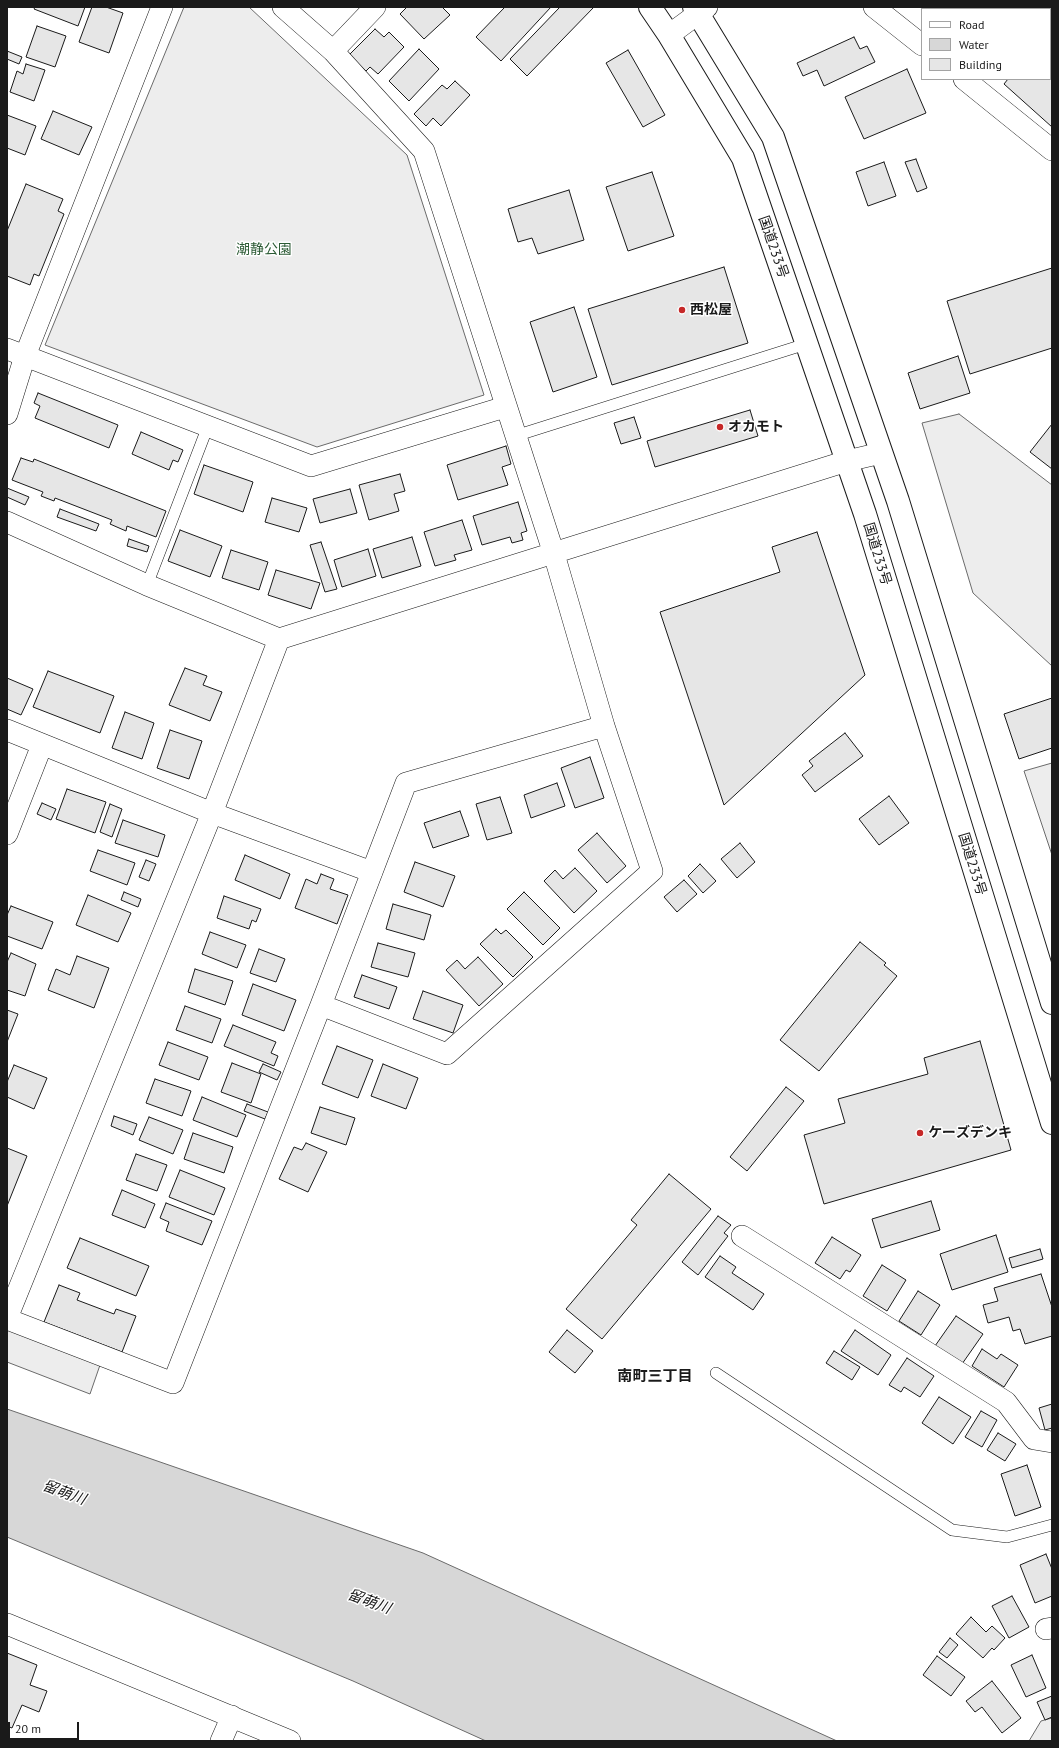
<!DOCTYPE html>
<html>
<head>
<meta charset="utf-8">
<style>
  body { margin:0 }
  #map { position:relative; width:1059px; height:1748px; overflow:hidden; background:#fff; font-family:"PT Sans",sans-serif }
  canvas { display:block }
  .frame { position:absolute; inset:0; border:8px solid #1a1a1a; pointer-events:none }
  .legend { position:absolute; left:921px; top:8px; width:130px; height:72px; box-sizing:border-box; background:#fff; border:1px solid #a3a3a3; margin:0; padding:5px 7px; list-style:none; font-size:12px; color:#1a1a1a }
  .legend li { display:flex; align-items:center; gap:8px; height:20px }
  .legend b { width:20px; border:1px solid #a3a3a3 }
  .scale { position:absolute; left:8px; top:1722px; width:71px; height:18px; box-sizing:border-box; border:2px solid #1a1a1a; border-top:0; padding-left:5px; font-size:12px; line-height:14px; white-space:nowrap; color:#1a1a1a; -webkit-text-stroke:3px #fff; paint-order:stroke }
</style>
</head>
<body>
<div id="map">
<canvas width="1059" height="1748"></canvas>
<div class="frame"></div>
<ul class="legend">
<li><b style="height:5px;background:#fff"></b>Road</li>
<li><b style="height:11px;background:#d7d7d7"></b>Water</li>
<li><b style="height:11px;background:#e6e6e6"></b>Building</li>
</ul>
<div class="scale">20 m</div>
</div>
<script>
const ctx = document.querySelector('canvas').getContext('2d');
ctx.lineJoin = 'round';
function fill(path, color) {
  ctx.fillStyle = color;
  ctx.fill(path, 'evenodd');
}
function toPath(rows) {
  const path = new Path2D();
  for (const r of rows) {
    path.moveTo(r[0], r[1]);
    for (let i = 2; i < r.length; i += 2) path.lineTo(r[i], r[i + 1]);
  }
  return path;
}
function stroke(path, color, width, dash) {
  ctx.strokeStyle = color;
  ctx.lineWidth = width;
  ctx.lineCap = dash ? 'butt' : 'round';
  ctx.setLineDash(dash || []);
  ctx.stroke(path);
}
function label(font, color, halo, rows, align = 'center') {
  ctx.font = font + ' "PT Sans","Noto Sans JP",sans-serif';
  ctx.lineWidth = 3;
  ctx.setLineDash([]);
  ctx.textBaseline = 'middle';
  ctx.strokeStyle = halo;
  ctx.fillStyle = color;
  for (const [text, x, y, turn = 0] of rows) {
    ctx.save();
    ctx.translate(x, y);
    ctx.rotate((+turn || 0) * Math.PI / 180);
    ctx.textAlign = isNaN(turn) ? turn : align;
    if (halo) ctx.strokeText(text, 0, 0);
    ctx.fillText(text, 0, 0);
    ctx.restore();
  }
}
const built = toPath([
  [184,7,249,7,407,155,484,395,317,447,45,345,184,7],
  [959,414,1052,485,1052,666,973,593,922,423,959,414],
  [1052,763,1052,855,1024,771,1052,763],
  [7,1329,100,1365,90,1394,7,1362,7,1329],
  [1052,1718,1052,1741,1029,1741,1041,1721,1052,1718]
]);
const water = toPath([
  [7,1409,423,1553,837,1741,486,1741,353,1681,7,1537,7,1409]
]);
const building = toPath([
  [35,7,85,7,78,26,34,9,35,7],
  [92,7,106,7,123,13,109,53,79,42,92,7],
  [407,7,442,7,450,15,424,39,400,14,407,7],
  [505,7,551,7,501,61,476,37,505,7],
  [560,7,594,7,527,76,510,59,560,7],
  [962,7,995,7,993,9,963,9,962,7],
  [37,26,66,36,55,67,26,57,37,26],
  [375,29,384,37,389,32,404,47,378,74,370,67,366,71,349,55,375,29],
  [854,37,860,49,867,46,875,62,824,86,817,70,803,76,797,63,854,37],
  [1052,45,1052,127,1004,84,1008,79,1050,79,1050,48,1052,45],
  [419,49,439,69,409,101,389,81,419,49],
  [628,50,665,115,643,127,606,63,628,50],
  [7,51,22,57,19,64,7,59,7,51],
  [26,64,45,70,34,101,10,92,17,71,23,74,26,64],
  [907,69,926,113,864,139,845,97,907,69],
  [455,81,470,95,441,126,433,118,426,126,414,114,442,85,447,89,455,81],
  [53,111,92,127,79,155,41,139,53,111],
  [7,115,36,126,25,155,7,148,7,115],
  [916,159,927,188,917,192,905,162,916,159],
  [884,162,896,196,868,206,856,172,884,162],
  [652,172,674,236,628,251,606,187,652,172],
  [26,184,63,199,58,211,64,214,39,276,34,274,30,285,7,276,7,231,26,184],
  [569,190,584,240,538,254,532,238,518,242,508,209,569,190],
  [724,267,748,343,612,385,588,309,724,267],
  [1052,268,1052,348,970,374,947,301,1052,268],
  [574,307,597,377,553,392,530,322,574,307],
  [958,356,970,393,920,409,908,373,958,356],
  [38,393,118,425,109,448,35,418,40,406,34,403,38,393],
  [750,410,758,436,655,467,647,441,750,410],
  [634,417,641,438,621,444,614,423,634,417],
  [1052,424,1052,469,1030,452,1052,424],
  [141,432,183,450,178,462,173,460,169,470,132,454,141,432],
  [506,446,511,464,502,467,508,485,458,500,447,465,506,446],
  [21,458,33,462,34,459,166,511,156,537,127,526,126,531,110,524,112,520,55,498,54,501,41,496,43,492,12,480,21,458],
  [204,465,253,482,243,512,194,494,204,465],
  [400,474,405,491,394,494,399,511,369,520,359,485,400,474],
  [7,488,29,497,25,505,7,497,7,488],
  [350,489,357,513,320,523,313,499,350,489],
  [272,498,307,508,299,532,265,522,272,498],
  [518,502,527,531,521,533,523,540,512,543,510,537,482,545,473,516,518,502],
  [60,509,99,524,96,531,57,517,60,509],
  [462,520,472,550,454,555,456,560,435,566,424,532,462,520],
  [180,530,222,546,210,577,168,561,180,530],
  [817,532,865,675,724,805,660,612,780,572,772,547,817,532],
  [412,537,421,566,382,578,373,549,412,537],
  [129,539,149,546,147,552,127,546,129,539],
  [321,542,337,589,325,592,310,545,321,542],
  [368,549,376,576,342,587,334,560,368,549],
  [231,550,268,562,259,590,222,578,231,550],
  [276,570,320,583,311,609,268,595,276,570],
  [185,668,207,676,203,685,222,692,210,721,169,705,185,668],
  [48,671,114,696,100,733,33,707,48,671],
  [7,678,33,689,21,715,7,709,7,678],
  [1052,698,1052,748,1019,759,1004,714,1052,698],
  [125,712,154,723,142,759,112,748,125,712],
  [170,730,202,741,189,779,157,768,170,730],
  [845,733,863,756,815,792,802,775,813,766,809,761,845,733],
  [590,757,604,798,575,808,561,768,590,757],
  [557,783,565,806,531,818,524,795,557,783],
  [67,789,106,802,95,833,56,819,67,789],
  [889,796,909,823,879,845,859,819,889,796],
  [500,797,512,833,487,840,476,804,500,797],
  [42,803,56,809,51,820,37,814,42,803],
  [110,804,122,809,112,837,100,832,110,804],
  [460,811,469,836,433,848,424,823,460,811],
  [123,820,165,835,158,857,115,843,123,820],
  [597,833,626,866,607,883,578,850,597,833],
  [740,843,755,862,737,878,721,859,740,843],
  [98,850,135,863,127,885,90,871,98,850],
  [245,855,290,874,280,899,235,880,245,855],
  [146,860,156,864,149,881,139,877,146,860],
  [415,862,455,876,443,907,404,892,415,862],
  [700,864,716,881,703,893,688,876,700,864],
  [575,868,597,891,574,913,544,881,555,870,563,879,575,868],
  [321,874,334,879,330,889,348,895,337,924,295,908,306,879,317,884,321,874],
  [684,880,697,894,677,912,664,897,684,880],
  [124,892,141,899,138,907,121,900,124,892],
  [524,892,560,928,543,945,507,909,524,892],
  [88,895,131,913,118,942,76,925,88,895],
  [224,896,261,909,256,922,252,920,249,929,217,918,224,896],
  [393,904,431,915,424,940,386,929,393,904],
  [11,906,53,922,42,949,7,936,7,915,11,906],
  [496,929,501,934,506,930,533,957,513,977,480,944,496,929],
  [210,932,246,945,237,968,202,954,210,932],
  [860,942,886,963,884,965,897,976,819,1071,780,1040,860,942],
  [378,943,415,953,408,977,371,967,378,943],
  [259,949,285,959,276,982,250,973,259,949],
  [11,953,36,964,25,996,7,990,7,962,11,953],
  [77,956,109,968,94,1008,48,990,56,969,70,975,77,956],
  [478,957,503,984,479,1006,446,970,457,960,465,969,478,957],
  [195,969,233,981,225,1005,188,992,195,969],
  [362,975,397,987,389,1009,354,997,362,975],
  [253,984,296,1000,284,1031,242,1015,253,984],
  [423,991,463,1005,453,1033,413,1019,423,991],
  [185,1006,221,1019,212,1043,176,1030,185,1006],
  [7,1010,18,1014,7,1042,7,1010],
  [233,1025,276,1042,271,1053,278,1056,274,1066,224,1046,233,1025],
  [980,1041,1011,1150,824,1204,804,1135,845,1123,838,1099,928,1074,924,1058,980,1041],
  [168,1042,208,1057,199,1080,159,1065,168,1042],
  [337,1046,373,1060,358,1098,322,1084,337,1046],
  [232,1063,261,1074,251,1103,221,1092,232,1063],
  [263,1064,281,1072,277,1080,259,1072,263,1064],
  [383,1064,418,1078,406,1109,371,1096,383,1064],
  [14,1065,47,1078,34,1109,7,1097,7,1082,14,1065],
  [155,1079,191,1091,182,1116,146,1103,155,1079],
  [786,1087,804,1101,747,1171,730,1157,786,1087],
  [202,1097,246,1115,237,1137,193,1120,202,1097],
  [247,1104,268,1112,265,1119,244,1111,247,1104],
  [320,1107,355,1118,346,1145,311,1133,320,1107],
  [114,1116,137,1124,133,1135,111,1126,114,1116],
  [149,1117,183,1130,173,1154,139,1140,149,1117],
  [193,1133,233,1147,224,1173,184,1159,193,1133],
  [306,1143,327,1152,308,1192,279,1179,294,1147,302,1150,306,1143],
  [7,1148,27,1156,7,1206,7,1148],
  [136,1154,167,1165,157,1191,126,1180,136,1154],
  [180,1170,225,1188,214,1215,169,1197,180,1170],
  [669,1174,711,1209,602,1339,566,1309,637,1225,631,1220,669,1174],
  [122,1190,155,1204,145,1228,112,1215,122,1190],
  [931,1201,940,1230,881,1248,872,1219,931,1201],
  [166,1203,212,1221,202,1245,166,1231,169,1222,160,1218,166,1203],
  [718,1216,731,1225,724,1233,728,1236,698,1275,682,1262,718,1216],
  [996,1235,1008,1272,952,1290,940,1254,996,1235],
  [832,1237,861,1255,850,1272,846,1270,840,1279,815,1263,832,1237],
  [80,1238,149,1266,136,1296,67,1268,80,1238],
  [1040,1249,1043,1259,1012,1268,1009,1258,1040,1249],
  [720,1256,736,1267,732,1273,764,1294,753,1310,705,1277,720,1256],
  [882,1265,906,1280,887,1311,863,1296,882,1265],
  [1041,1274,1052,1307,1052,1336,1025,1344,1020,1329,1013,1331,1009,1317,988,1323,983,1305,998,1301,994,1288,1041,1274],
  [59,1285,80,1293,77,1300,114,1314,116,1309,136,1316,122,1352,44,1322,59,1285],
  [918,1291,940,1305,921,1335,899,1321,918,1291],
  [956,1316,983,1334,962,1364,935,1346,956,1316],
  [567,1330,593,1351,575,1373,549,1352,567,1330],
  [855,1330,891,1355,878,1375,841,1351,855,1330],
  [982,1349,997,1359,1001,1354,1018,1365,1004,1387,972,1366,982,1349],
  [834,1351,860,1367,852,1380,826,1363,834,1351],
  [907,1358,934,1376,920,1397,904,1387,901,1392,889,1385,907,1358],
  [939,1397,971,1417,953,1444,922,1423,939,1397],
  [1052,1404,1052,1428,1045,1430,1039,1408,1052,1404],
  [981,1411,997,1420,982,1447,965,1437,981,1411],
  [998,1433,1016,1444,1005,1461,987,1450,998,1433],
  [1027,1465,1041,1507,1015,1516,1001,1474,1027,1465],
  [1046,1554,1052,1569,1052,1596,1035,1603,1020,1565,1046,1554],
  [1012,1596,1029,1627,1009,1638,992,1606,1012,1596],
  [971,1617,986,1632,992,1626,1005,1638,994,1650,992,1648,983,1658,956,1634,971,1617],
  [950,1638,958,1645,947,1658,939,1652,950,1638],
  [7,1653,37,1665,30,1685,47,1691,39,1712,22,1705,12,1728,7,1726,7,1653],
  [1032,1655,1046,1688,1026,1697,1011,1665,1032,1655],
  [937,1656,965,1677,951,1696,923,1675,937,1656],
  [992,1681,1021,1718,1002,1733,982,1707,975,1712,966,1701,992,1681],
  [1052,1696,1052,1717,1045,1720,1037,1702,1052,1696]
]);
const service = toPath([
  [515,436,806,344],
  [147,585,208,426],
  [716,1373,952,1530,1007,1537,1052,1525]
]);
const minor = toPath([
  [283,7,333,51,424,151,554,554,604,726,652,871,447,1054,321,1005],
  [874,7,922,45],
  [669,35,707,7],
  [333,51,375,7],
  [964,79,1052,150],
  [7,349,311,466,505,407],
  [7,414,25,356,162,7],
  [7,522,147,585,279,639,847,461,881,453],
  [7,730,212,813,372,872],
  [7,834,42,745],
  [742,1236,1006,1402,1034,1439,1052,1442],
  [7,1318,212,813,279,639],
  [7,1319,173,1383,321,1005,406,783,604,726],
  [7,1624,290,1741],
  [1046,1629,1052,1628],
  [221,1741,232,1716]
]);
const trunk = toPath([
  [650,7,669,35,743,158,865,514,1052,1123],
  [694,7,773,137,898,501,1052,1003]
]);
const markers = [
  [682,310,4,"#c62828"],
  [720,427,4,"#c62828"],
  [920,1133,4,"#c62828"]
];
const streetNames = [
  ["国道233号",773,247,71],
  ["国道233号",877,554,73],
  ["国道233号",972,864,73]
];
const parkNames = [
  ["潮静公園",264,250]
];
const poiNames = [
  ["西松屋",690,310],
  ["オカモト",728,427],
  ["ケーズデンキ",928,1133]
];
const neighbourhoodNames = [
  ["南町三丁目",655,1377]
];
const waterNames = [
  ["留萌川",64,1493,20],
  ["留萌川",369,1602,20]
];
fill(built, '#ededed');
stroke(built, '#6a6a6a', 1);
fill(water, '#d7d7d7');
stroke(water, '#6a6a6a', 1);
fill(building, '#e6e6e6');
stroke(building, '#1a1a1a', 1);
stroke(service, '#1a1a1a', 12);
stroke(minor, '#1a1a1a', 22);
stroke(trunk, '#1a1a1a', 24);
stroke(service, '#fff', 11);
stroke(minor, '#fff', 21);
stroke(trunk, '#fff', 22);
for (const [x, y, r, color] of markers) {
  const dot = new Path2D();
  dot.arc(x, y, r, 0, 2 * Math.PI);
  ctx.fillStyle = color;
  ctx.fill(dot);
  stroke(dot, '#fff', 1.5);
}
label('14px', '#1a1a1a', '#fff', streetNames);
label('14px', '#2b5a34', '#fff', parkNames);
label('bold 14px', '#1a1a1a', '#fff', poiNames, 'left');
label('bold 15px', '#1a1a1a', '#fff', neighbourhoodNames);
label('italic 15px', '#1a1a1a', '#fff', waterNames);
</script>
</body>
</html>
